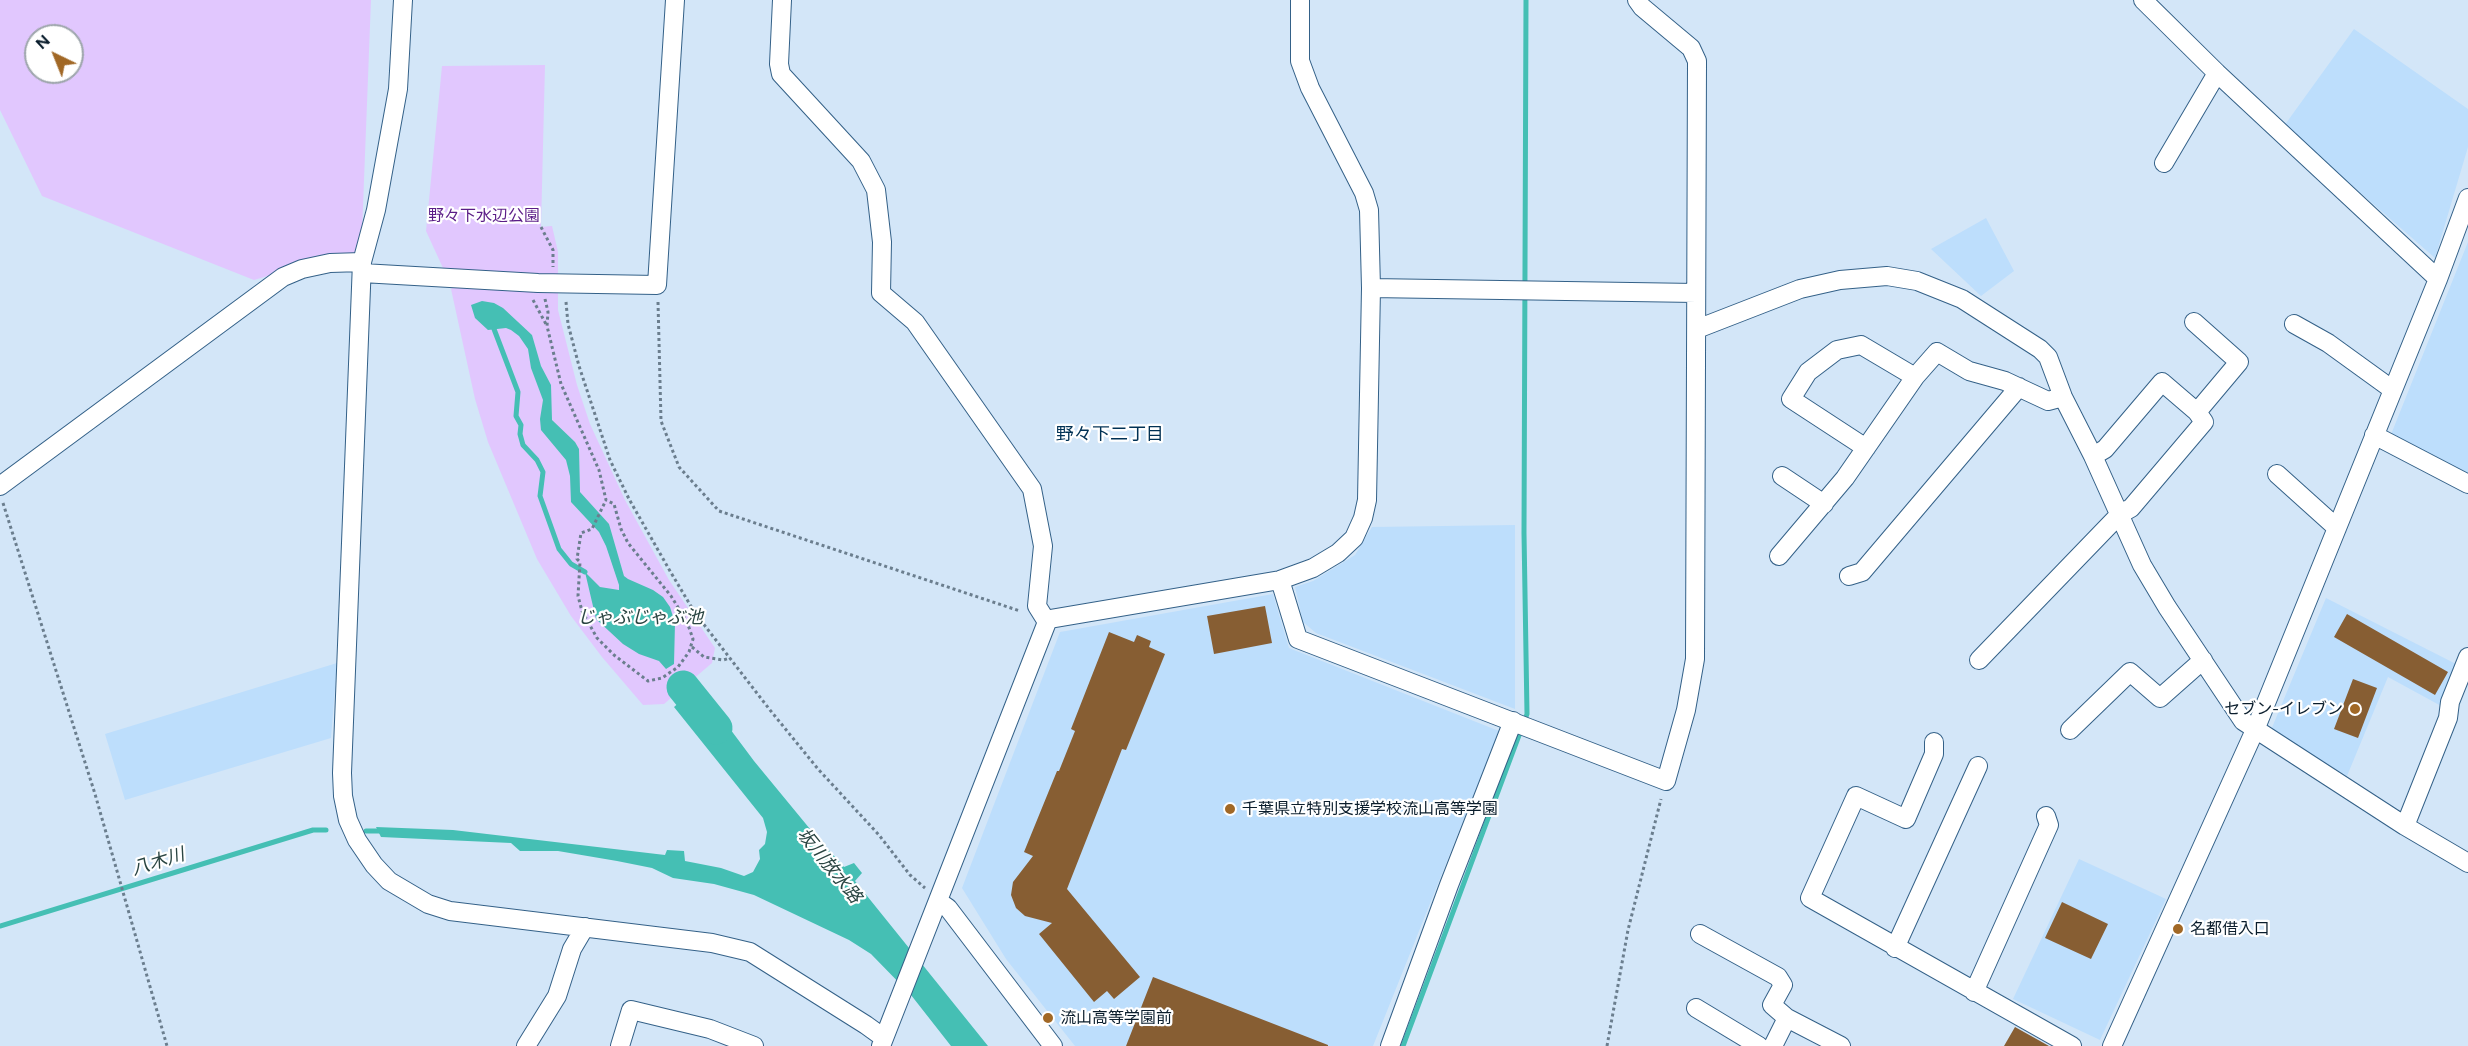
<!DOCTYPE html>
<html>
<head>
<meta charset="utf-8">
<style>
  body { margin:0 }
  #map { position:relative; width:2468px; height:1046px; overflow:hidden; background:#d3e6f8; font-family:Figtree,sans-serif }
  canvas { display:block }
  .north { position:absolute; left:24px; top:24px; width:60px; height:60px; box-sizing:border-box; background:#fff; border:2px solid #9da5ab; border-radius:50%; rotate:317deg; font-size:16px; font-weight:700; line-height:24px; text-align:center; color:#0a1d2c }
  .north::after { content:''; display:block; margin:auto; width:21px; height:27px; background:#a16826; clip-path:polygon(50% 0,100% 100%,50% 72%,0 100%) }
</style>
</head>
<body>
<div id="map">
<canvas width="2468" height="1046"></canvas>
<div class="north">N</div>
</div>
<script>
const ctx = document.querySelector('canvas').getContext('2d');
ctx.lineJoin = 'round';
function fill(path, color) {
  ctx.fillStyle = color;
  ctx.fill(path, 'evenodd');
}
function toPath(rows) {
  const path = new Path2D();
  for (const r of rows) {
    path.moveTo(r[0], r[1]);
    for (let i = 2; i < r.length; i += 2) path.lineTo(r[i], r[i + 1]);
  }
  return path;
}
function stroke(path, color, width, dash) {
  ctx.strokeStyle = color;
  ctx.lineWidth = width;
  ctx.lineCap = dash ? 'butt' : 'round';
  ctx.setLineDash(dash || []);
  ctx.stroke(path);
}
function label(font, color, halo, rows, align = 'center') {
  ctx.font = font + ' Figtree,"Noto Sans JP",sans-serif';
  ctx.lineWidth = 4.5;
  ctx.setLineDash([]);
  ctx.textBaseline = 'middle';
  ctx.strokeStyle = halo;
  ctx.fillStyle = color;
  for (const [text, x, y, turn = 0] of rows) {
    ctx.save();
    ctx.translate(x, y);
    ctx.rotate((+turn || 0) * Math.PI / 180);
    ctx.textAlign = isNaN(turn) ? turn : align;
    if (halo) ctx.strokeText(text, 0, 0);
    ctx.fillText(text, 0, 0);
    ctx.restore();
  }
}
const built = toPath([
  [2354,29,2468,109,2468,147,2435,258,2284,126],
  [1986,218,2014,271,1981,296,1931,249],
  [2468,242,2468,478,2390,437],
  [1515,525,1515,709,1316,633,1303,622,1295,587,1313,581,1355,555,1372,527],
  [1273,594,1289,648,1499,731,1373,1046,1075,1046,1006,959,962,888,1060,632],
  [2326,598,2460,666,2443,707,2388,677,2347,776,2271,730],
  [337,663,331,738,125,800,105,734],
  [2079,859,2166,899,2100,1040,2013,999]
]);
const green = toPath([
  [0,0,371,0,361,258,321,260,254,280,42,196,0,110],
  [36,36,72,36,72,72,36,72],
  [545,65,541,227,552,226,558,252,558,310,577,385,590,424,625,500,669,580,715,648,712,663,664,704,643,705,602,657,571,616,537,559,488,442,475,399,451,289,455,285,443,268,426,231,442,66]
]);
const water = toPath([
  [482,301,494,303,503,308,532,335,541,366,551,385,552,420,575,442,579,449,580,492,609,524,624,576,628,579,653,590,663,597,670,607,675,623,674,664,666,669,659,661,639,654,623,644,596,619,585,572,600,587,619,590,619,585,606,546,599,532,571,502,570,476,566,460,541,430,540,419,543,400,531,368,528,349,519,336,511,330,506,328,488,330,475,318,471,305],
  [698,686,754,761,810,829,844,867,854,863,862,873,855,881,988,1046,951,1046,911,995,871,954,849,940,754,895,714,884,673,878,652,868,617,861,558,851,520,851,511,843,381,837,376,827,453,830,665,855,667,850,684,851,685,861,721,868,744,876,753,872,760,859,759,850,765,844,767,832,763,818,674,707]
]);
const stream = toPath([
  [494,329,518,392,516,416,521,425,520,434,523,445,537,460,543,472,540,496,559,549,571,564,585,572],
  [366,831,386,831],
  [0,926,313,830,326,830],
  [1403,1046,1527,714,1524,533,1526,0]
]);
const river = toPath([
  [683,687,716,728]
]);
const building = toPath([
  [1265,606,1272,643,1214,654,1207,616],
  [2347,614,2448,672,2435,695,2334,637],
  [1109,632,1134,642,1137,635,1151,641,1149,647,1165,654,1126,750,1122,749,1067,889,1140,977,1114,999,1107,991,1094,1002,1039,934,1052,923,1025,916,1016,908,1011,895,1013,882,1033,856,1024,852,1057,771,1059,771,1075,731,1071,729],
  [2353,679,2377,688,2358,738,2334,729],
  [2062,902,2108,924,2091,959,2045,938],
  [1153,977,1328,1045,1328,1046,1126,1046],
  [2015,1027,2049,1046,2004,1046]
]);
const path = toPath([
  [541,227,553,250,553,267],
  [545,299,548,312,547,326,561,384,599,470,606,500,614,504,621,529,628,543,671,596,687,622,693,639,689,652,678,667,662,678,648,681,614,655,597,638,582,611,578,596,580,562,577,559,581,533,592,529,606,500],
  [533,300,547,326],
  [566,302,568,324,579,366,610,460,629,499,670,571,695,613,770,710,818,769,879,835,910,875,925,888],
  [658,302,661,421,679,467,719,511,1020,611],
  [3,503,95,794,167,1046],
  [692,647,704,657,723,660,730,658],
  [1607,1046,1628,930,1661,799]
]);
const minor = toPath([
  [403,0,398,89,376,210,362,262,342,773,343,796,348,820,357,840,374,865,389,881,428,904,450,911,712,943,750,952,866,1025,884,1038],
  [782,0,779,64,781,74,861,161,876,190,882,242,881,293,915,322,1032,489,1043,546,1037,606,1047,622],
  [2143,0,2217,73,2438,279],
  [2164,163,2217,73],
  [362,273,538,283,657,285,675,0],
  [1371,288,1696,293],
  [2194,322,2239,362,2197,412],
  [2294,324,2328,343,2393,390],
  [1697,329,1800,289,1840,280,1887,276,1917,281,1962,299,2040,349,2048,357,2063,397,2093,456,2142,565,2167,607,2243,721,2405,826,2468,863],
  [2374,435,2468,484],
  [1866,448,1791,399,1808,372,1837,350,1861,345,1915,377],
  [2277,474,2337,528],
  [1782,476,1824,504],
  [0,486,283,277,302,269,330,263,362,262],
  [1779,556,1845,478,1915,377,1937,352,1969,371,2005,381,2048,401,2063,397],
  [1849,576,1862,572,2019,387],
  [1280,580,1298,639,1666,781,1686,710,1695,659,1697,61,1691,48,1642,7,1637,0],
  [1979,660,2120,514,2131,508,2204,422,2197,412,2162,382,2105,449,2093,456],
  [2070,730,2130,672,2160,698,2203,660],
  [1934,742,1934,754,1906,819,1856,796,1810,898,2072,1046],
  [2405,826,2448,718,2450,702,2468,657],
  [938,901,948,908,1053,1046],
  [1700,934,1778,977,1783,985,1772,1005,1787,1018,1841,1046],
  [1895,948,1978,766],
  [1974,992,2049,825,2046,816],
  [1696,1008,1759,1046],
  [526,1046,557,996,572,949,585,927],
  [620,1046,631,1010,710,1029,754,1046],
  [881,1046,1047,622,1050,619,1280,580,1313,568,1338,553,1354,538,1363,518,1367,500,1371,288,1369,210,1364,193,1310,88,1300,61,1300,0],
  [1390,1046,1449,885,1513,721],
  [1773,1046,1787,1018],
  [2112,1046,2255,730,2438,279,2468,198]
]);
const markers = [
  [2355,709,6,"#a16826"],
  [1230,809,6,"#a16826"],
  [2178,929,6,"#a16826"],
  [1048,1018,6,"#a16826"]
];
const parkNames = [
  ["野々下水辺公園",484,216]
];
const poiNames = [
  ["セブン-イレブン",2343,709,"right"],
  ["千葉県立特別支援学校流山高等学園",1242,809],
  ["名都借入口",2190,929],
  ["流山高等学園前",1060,1018]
];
const neighbourhoodNames = [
  ["野々下二丁目",1110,435]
];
const waterNames = [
  ["じゃぶじゃぶ池",640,618],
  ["八木川",158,862,-17],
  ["坂川放水路",829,866,51]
];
fill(built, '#bddefc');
fill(green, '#e1c7fe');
fill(water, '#45bfb4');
stroke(stream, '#45bfb4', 5);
stroke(river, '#45bfb4', 33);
fill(building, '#875e33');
stroke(minor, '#346188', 20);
stroke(path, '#6b7e8e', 3, [3, 3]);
stroke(minor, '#fff', 18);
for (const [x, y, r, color] of markers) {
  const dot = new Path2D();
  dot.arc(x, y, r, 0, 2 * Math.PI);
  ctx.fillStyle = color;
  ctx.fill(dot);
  stroke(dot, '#fff', 2);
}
label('16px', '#5b1d87', '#fff', parkNames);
label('16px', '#0a1d2c', '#fff', poiNames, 'left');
label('18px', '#003154', '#fff', neighbourhoodNames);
label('italic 18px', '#2a4542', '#fff', waterNames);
</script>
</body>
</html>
